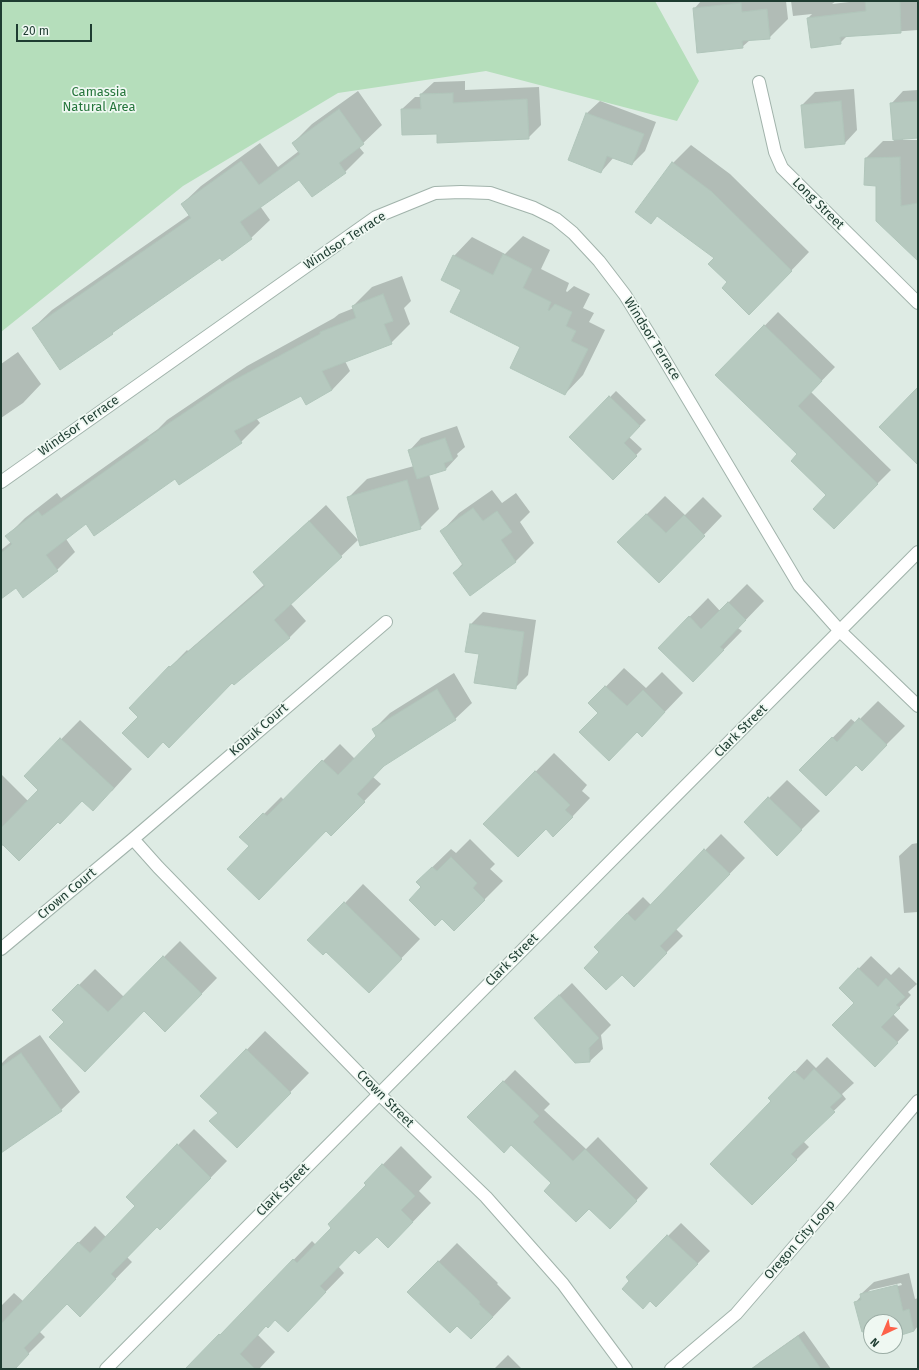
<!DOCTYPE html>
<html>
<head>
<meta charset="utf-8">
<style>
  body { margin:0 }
  #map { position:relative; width:919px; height:1370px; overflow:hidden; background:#deebe4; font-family:"Fira Sans",sans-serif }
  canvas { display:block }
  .frame { position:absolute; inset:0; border:2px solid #1e3c31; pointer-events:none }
  .north { position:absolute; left:863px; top:1314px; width:40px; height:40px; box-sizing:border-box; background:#eff8f2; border:1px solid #9bada5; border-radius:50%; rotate:224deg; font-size:11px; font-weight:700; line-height:16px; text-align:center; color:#1e3c31 }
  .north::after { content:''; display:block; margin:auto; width:14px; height:18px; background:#fd624a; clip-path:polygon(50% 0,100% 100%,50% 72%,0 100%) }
  .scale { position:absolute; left:16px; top:24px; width:76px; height:18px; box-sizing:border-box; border:2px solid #1e3c31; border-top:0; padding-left:5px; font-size:12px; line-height:14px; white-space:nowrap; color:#1e3c31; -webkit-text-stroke:3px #eff8f2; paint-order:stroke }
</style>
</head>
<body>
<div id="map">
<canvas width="919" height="1370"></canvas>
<div class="frame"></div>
<div class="north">N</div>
<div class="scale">20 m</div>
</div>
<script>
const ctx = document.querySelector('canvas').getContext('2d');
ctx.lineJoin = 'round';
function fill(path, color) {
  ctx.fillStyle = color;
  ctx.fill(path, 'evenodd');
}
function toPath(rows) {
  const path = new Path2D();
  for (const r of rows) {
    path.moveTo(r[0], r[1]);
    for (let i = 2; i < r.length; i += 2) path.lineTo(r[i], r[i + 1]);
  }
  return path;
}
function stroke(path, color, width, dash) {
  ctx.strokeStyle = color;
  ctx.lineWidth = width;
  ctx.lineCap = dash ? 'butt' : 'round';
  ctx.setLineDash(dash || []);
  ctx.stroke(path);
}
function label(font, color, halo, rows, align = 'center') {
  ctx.font = font + ' "Fira Sans",sans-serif';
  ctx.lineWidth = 3.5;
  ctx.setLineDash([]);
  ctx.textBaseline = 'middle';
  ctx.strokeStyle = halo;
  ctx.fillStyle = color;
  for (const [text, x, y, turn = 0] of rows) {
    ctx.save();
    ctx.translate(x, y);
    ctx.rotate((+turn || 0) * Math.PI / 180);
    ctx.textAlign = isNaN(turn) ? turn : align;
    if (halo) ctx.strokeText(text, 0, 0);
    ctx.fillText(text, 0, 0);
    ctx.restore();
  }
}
const green = toPath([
  [1,1,655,1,699,81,677,121,486,71,338,93,183,186,1,332]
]);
const shadow = toPath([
  [701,1,786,1,788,19,769,38,750,40,742,47,694,9],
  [791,1,836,1,832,4,858,1,918,1,918,30,848,35,840,43,808,18,812,14,793,16],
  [465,81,465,90,539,87,541,125,528,138,402,109,415,97,421,97,421,94,434,82],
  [854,89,857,130,845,143,802,105,815,92],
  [918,90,918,137,903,138,903,140,917,140,918,260,877,185,866,158,883,141,894,141,891,104,903,91],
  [358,91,382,125,359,147,364,153,345,172,299,178,260,206,270,220,251,238,220,257,120,326,112,333,33,328,52,310,189,215,182,204,201,186,260,143,278,167,299,151,293,143,312,124],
  [600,101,656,122,645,151,632,164,614,157,601,172,569,160,587,113],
  [691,145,730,174,809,252,767,296,728,282,715,258,658,215,651,223,673,163],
  [523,236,550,250,541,269,569,283,566,291,567,292,574,286,590,294,583,308,594,313,589,322,605,330,583,375,565,394,521,346,462,290,454,256,472,237,505,254],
  [402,276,411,301,404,308,410,324,391,343,345,361,350,371,332,390,306,403,301,394,256,418,260,423,241,442,176,478,86,523,66,539,75,552,57,570,16,586,1,598,1,550,11,542,7,536,25,518,57,493,61,498,158,429,167,420,247,366,334,318,339,314,354,308,353,306,372,287],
  [778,312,835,367,811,392,891,470,834,527,828,495,798,454,717,375],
  [18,352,41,384,23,403,1,418,1,364],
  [616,391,646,420,629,437,642,449,613,479,571,437],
  [457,426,465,447,457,454,458,456,446,469,429,474,439,509,420,528,348,498,367,479,414,466,409,451,421,438],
  [492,490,502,503,516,493,530,512,520,522,534,543,516,561,470,595,454,573,463,563,441,532,459,513],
  [665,496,685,515,703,497,722,516,677,563,619,542],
  [326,505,358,540,291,604,306,621,289,638,232,682,140,717,130,708,187,650,188,651,265,584,254,572],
  [747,584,764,601,738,628,742,631,693,681,659,648,708,598,720,611],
  [483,612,536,620,528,675,515,688,480,653,471,624],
  [624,668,646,688,662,672,683,693,660,717,637,731,600,713,590,703],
  [454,673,472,703,455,719,385,764,373,777,381,784,331,835,326,830,250,846,241,837,281,797,284,800,340,744,355,759,377,736,373,730,390,713],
  [878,701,905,726,862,769,856,763,801,770,851,719,856,723],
  [80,720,132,769,112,791,83,800,58,821,4,844,1,847,1,774,28,801,40,790,25,776],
  [554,753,587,785,582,791,590,798,572,817,546,828,484,824],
  [787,780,820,811,777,854,745,822],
  [721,834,745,858,676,929,683,936,650,969,601,952,627,913,643,897,651,905],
  [470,839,495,864,490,869,503,881,454,930,423,887,417,882,451,849,456,853],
  [918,843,918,912,904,913,899,856,912,844],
  [363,884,420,939,387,973,345,903],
  [180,941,217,978,181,1015,145,1010,65,1022,54,1010,95,969,124,997],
  [871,956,891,975,899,967,917,984,908,992,911,995,893,1014,909,1030,887,1053,856,1003,840,988],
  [572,983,611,1025,601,1035,603,1049,590,1061,576,1062,535,1018],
  [265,1031,309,1073,255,1128,219,1113,202,1096],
  [40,1035,80,1092,61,1110,1,1149,1,1064,8,1057],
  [827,1057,854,1083,842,1094,846,1099,803,1141,809,1147,752,1204,773,1101,770,1098,807,1059,816,1068],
  [515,1070,550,1104,544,1110,586,1149,598,1137,648,1188,622,1216,589,1208,553,1183,511,1143,469,1117],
  [194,1129,227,1161,177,1212,158,1226,127,1257,132,1262,80,1315,67,1303,39,1331,45,1337,13,1369,1,1369,1,1306,14,1293,24,1302,44,1280,43,1279,95,1226,106,1237,137,1206,178,1145],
  [401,1146,432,1177,419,1191,431,1203,407,1228,377,1235,355,1249,338,1266,344,1273,306,1312,276,1319,267,1325,258,1335,275,1352,259,1369,187,1369,312,1241,316,1245,333,1227,368,1185,365,1183],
  [681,1223,710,1251,656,1306,627,1277],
  [457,1243,498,1283,497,1284,511,1298,490,1320,457,1325,409,1292],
  [909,1273,915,1299,918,1298,918,1326,914,1331,895,1336,895,1322,871,1322,871,1334,855,1303,861,1296,861,1294,874,1282],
  [901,1283,902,1285,867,1293,870,1290],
  [804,1331,831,1369,755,1369,754,1368,760,1362],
  [508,1355,522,1369,494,1369]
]);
const building = toPath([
  [865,1,900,1,901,33,840,37,841,44,811,48,807,18,866,11,865,1],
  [741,3,742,12,767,9,770,39,742,41,743,48,697,53,693,8,741,3],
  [453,93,453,103,527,99,529,139,437,143,437,134,402,135,401,109,421,109,420,94,453,93],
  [841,101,845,144,805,148,801,105,841,101],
  [918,101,918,138,893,140,890,103,918,101],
  [339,109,364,144,339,163,346,173,312,197,299,180,240,222,252,239,222,261,220,258,112,333,113,334,60,370,32,328,191,218,181,204,241,161,259,185,300,154,292,143,339,109],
  [586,113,644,134,632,165,607,156,601,173,568,160,586,113],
  [900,157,901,206,918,203,918,261,876,221,876,186,864,185,865,158,900,157],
  [672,162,712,192,792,271,749,315,722,288,727,282,708,264,714,258,657,216,651,224,635,212,672,162],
  [503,254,532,269,523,288,551,302,548,310,549,311,555,304,572,312,566,326,576,331,571,341,588,349,565,395,510,368,520,347,450,312,461,290,441,280,453,255,493,275,503,254],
  [383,294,393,321,384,324,392,344,322,371,332,390,306,405,301,396,234,431,242,443,179,485,175,479,94,536,86,524,46,555,58,571,23,598,16,588,1,599,1,553,12,544,5,536,38,511,42,516,149,440,147,438,227,384,320,334,320,332,356,318,352,306,383,294],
  [764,325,822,381,798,406,878,484,834,529,813,509,826,495,791,461,797,454,715,375,764,325],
  [918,387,918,465,879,427,918,387],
  [609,396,640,426,624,443,637,456,613,480,569,437,609,396],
  [445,438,453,460,444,463,446,470,417,479,408,450,445,438],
  [407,480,421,529,360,546,347,497,407,480],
  [473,508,483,521,497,511,512,532,501,540,516,562,470,596,453,573,463,565,440,531,473,508],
  [646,514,666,533,684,515,705,536,659,583,617,542,646,514],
  [309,521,342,557,274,620,290,638,234,685,232,683,169,748,163,742,148,758,122,733,138,717,129,708,169,666,170,667,265,586,253,572,309,521],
  [728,602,746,620,720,647,724,650,693,682,658,648,689,616,701,629,728,602],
  [470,624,524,632,516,689,474,683,479,654,465,652,470,624],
  [605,686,627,706,643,690,665,712,642,737,637,732,609,761,579,732,598,713,588,703,605,686],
  [437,689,456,720,384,766,357,794,365,802,331,836,326,831,259,900,227,869,249,846,239,837,263,813,267,816,322,760,338,775,376,736,372,729,437,689],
  [859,718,887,745,862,771,856,765,826,796,799,770,832,737,837,742,859,718],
  [60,738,114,788,93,811,82,801,60,824,58,822,19,861,1,843,1,828,38,790,24,776,60,738],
  [535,771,570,805,565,810,573,817,553,837,546,829,518,857,483,824,535,771],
  [768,797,802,830,777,856,744,822,768,797],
  [704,849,730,874,660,946,667,953,634,987,622,975,606,990,584,968,599,952,594,947,627,913,635,921,704,849],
  [451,857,477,883,473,888,485,900,454,931,442,919,435,926,409,900,421,887,416,882,432,867,437,871,451,857],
  [344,902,402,959,369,993,326,952,323,955,307,940,344,902],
  [163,956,202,994,165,1032,144,1011,85,1072,49,1037,64,1022,52,1010,78,984,108,1012,163,956],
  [858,968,878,987,886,978,905,997,896,1005,900,1008,881,1027,898,1043,875,1067,832,1025,854,1003,839,988,858,968],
  [559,995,599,1038,589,1048,590,1062,575,1063,534,1018,559,995],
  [246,1049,291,1093,237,1148,209,1121,218,1113,200,1096,246,1049],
  [21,1053,62,1111,1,1153,1,1067,21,1053],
  [814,1069,842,1096,830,1107,835,1112,791,1154,797,1160,752,1205,710,1164,771,1101,768,1098,794,1071,804,1080,814,1069],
  [503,1081,539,1116,533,1122,573,1161,585,1149,637,1201,610,1229,589,1209,576,1222,544,1191,551,1183,511,1145,504,1153,467,1117,503,1081],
  [177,1144,211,1178,160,1230,157,1227,111,1274,116,1279,80,1317,67,1304,24,1348,29,1354,15,1369,1,1369,1,1324,78,1242,90,1253,135,1206,126,1197,177,1144],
  [382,1164,415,1196,401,1210,413,1222,388,1248,377,1237,359,1254,355,1250,320,1286,326,1292,288,1332,275,1320,268,1328,266,1326,240,1354,255,1369,185,1369,219,1334,220,1335,293,1259,297,1263,331,1228,328,1224,366,1185,364,1183,382,1164],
  [667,1235,698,1264,656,1307,650,1301,643,1309,622,1289,629,1281,626,1277,667,1235],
  [438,1261,480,1302,479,1304,493,1317,471,1339,457,1326,450,1333,407,1292,438,1261],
  [897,1285,903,1311,909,1309,914,1331,895,1337,895,1322,871,1322,871,1338,869,1330,862,1332,854,1302,861,1300,860,1294,897,1285],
  [798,1336,821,1369,751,1369,798,1336]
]);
const minor = toPath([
  [759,82,775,152,782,168,918,303],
  [1,482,376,217,435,193,461,192,490,193,534,208,556,219,573,233,599,261,625,295,654,342,799,585,840,631,918,706],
  [133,839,158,867,379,1094,486,1197,563,1284,626,1369],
  [1,949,133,839,386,622],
  [671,1369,736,1314,843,1190,918,1101]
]);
const tertiary = toPath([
  [106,1369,918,552]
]);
const parkNames = [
  ["Camassia",99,92],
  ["Natural Area",99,107]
];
const streetNames = [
  ["Long Street",818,204,45],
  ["Windsor Terrace",345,241,-33],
  ["Windsor Terrace",652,339,58],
  ["Windsor Terrace",79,426,-35],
  ["Kobuk Court",259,730,-41],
  ["Clark Street",741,731,-45],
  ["Crown Court",67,894,-40],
  ["Clark Street",512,960,-45],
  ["Crown Street",385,1099,45],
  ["Clark Street",283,1190,-45],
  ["Oregon City Loop",800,1240,-49]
];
fill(green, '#b5debb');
fill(shadow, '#0003');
fill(building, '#b6c9bf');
stroke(building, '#b0c5ba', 1);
stroke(minor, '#a1b3ab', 14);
stroke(tertiary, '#a1b3ab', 14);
stroke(minor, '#fff', 12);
stroke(tertiary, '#fff', 12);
label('13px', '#26763c', '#eff8f2', parkNames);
label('13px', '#1e3c31', '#eff8f2', streetNames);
</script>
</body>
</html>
